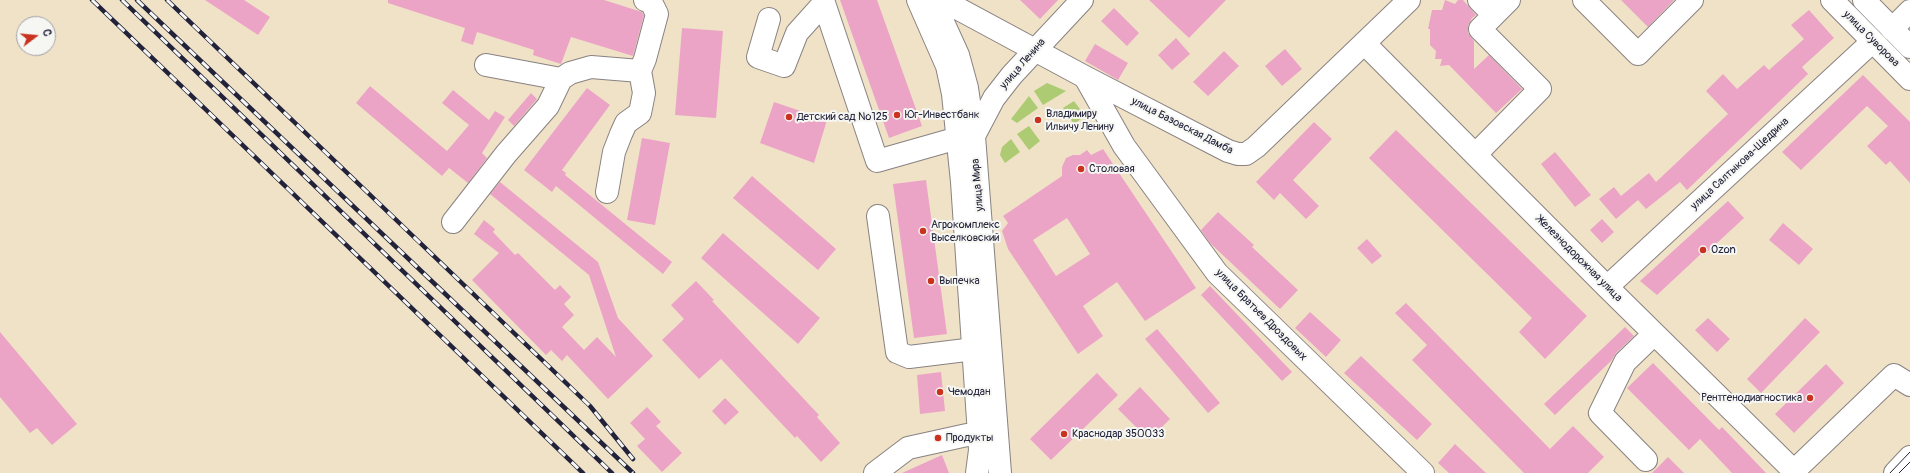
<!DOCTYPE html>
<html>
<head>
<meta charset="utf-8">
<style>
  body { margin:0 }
  #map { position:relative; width:1910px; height:473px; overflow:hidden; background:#f0e2c7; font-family:Pangolin,sans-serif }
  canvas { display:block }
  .north { position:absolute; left:16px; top:16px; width:40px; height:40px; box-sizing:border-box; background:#f6f6f2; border:1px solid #a1a1a9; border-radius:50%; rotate:74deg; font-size:11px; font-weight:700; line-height:16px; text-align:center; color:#22223b }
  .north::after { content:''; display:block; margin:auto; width:14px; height:18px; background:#c8321e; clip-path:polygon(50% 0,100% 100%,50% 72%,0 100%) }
</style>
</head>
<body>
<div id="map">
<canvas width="1910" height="473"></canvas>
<div class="north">С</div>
</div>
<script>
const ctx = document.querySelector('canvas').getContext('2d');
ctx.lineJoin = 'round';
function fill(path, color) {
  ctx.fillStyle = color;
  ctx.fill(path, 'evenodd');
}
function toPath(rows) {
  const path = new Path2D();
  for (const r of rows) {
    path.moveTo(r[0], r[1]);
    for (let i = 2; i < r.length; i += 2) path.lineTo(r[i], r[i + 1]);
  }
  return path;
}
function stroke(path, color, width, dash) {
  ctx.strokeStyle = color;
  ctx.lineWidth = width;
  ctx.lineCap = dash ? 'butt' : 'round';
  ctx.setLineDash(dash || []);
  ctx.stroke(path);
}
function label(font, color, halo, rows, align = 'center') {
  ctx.font = font + ' Pangolin,sans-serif';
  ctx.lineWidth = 4;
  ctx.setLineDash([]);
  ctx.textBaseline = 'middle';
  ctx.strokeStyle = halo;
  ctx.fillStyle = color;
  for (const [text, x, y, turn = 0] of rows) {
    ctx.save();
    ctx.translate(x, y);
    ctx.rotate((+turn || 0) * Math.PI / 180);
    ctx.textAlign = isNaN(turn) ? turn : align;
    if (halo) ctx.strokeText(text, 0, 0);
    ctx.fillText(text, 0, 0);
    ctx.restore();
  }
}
const green = toPath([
  [1047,83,1066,91,1043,105,1034,91],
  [1029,96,1038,108,1017,123,1011,119],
  [1074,101,1085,116,1074,124,1063,108],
  [1029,126,1040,141,1029,150,1017,134],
  [1011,139,1020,152,1005,163,1000,155,1002,147]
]);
const building = toPath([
  [205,0,244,0,270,17,258,35],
  [388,0,604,0,642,12,644,15,633,56,571,37,561,64,533,55,534,50,477,32,473,45,461,41,465,28,388,3],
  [840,0,877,0,922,126,889,138],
  [1020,0,1058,0,1040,19],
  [1149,0,1226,0,1189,38],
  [1445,0,1455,4,1458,0,1463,0,1476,15,1472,18,1468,26,1468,33,1474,41,1474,69,1489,55,1522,89,1496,113,1449,65,1440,66,1442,59,1435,59,1436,51,1430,45,1430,29,1428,29,1432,10,1442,10],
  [1621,0,1674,0,1648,27],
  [1114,8,1139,33,1127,46,1101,21],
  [1809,10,1834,38,1802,67,1808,74,1687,190,1680,182,1646,209,1638,200,1616,219,1599,199,1614,187,1621,196,1649,173,1656,182,1728,114,1706,91,1723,74,1737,89,1764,65,1769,70,1804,39,1791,25],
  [682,28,723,31,716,118,675,115],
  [1176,38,1190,54,1172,70,1158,55],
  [1095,44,1128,63,1118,80,1085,61],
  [1285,49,1302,69,1282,86,1265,66],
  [1224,51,1239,66,1208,96,1193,82],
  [1863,75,1910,122,1910,183,1890,161,1886,165,1867,146,1888,126,1867,106,1801,170,1782,152],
  [370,86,447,151,469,125,442,103,453,90,489,120,495,111,505,117,482,153,487,158,468,183,449,168,442,176,356,103],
  [587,88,610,105,562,170,566,173,565,175,672,262,663,274,556,186,552,192,524,170],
  [531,93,537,99,514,126,508,120],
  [774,102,827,120,814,163,760,143],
  [1314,122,1332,139,1293,180,1319,206,1306,219,1280,193,1274,200,1256,182],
  [1396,130,1587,316,1545,359,1519,332,1532,318,1369,158],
  [642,138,670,143,655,225,627,220],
  [1103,149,1196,288,1145,321,1117,282,1083,306,1103,336,1078,354,1008,249,1002,231,1008,223,1003,216,1062,176,1062,167,1066,158,1073,155,1080,155,1087,150,1091,155],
  [1067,218,1090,254,1056,276,1033,240],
  [1555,152,1591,195,1575,207,1541,164],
  [752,176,836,249,818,270,733,198],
  [926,180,947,334,914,338,893,184],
  [500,182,598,262,618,318,653,356,608,399,567,355,562,361,551,350,546,355,472,280,499,253,474,234,484,220,495,229,493,232,515,255,518,253,555,290,560,285,571,297,564,304,574,315,562,327,584,350,597,337,616,357,589,275,490,194],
  [1728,201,1744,218,1704,255,1702,253,1657,295,1640,281],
  [1218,212,1254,245,1252,247,1298,290,1280,309,1210,243,1201,230],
  [1602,219,1614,232,1602,243,1590,230],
  [1783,223,1813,249,1799,265,1769,240],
  [723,233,820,318,798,344,701,258],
  [1367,239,1382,256,1372,264,1357,248],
  [696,281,714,300,712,301,819,415,817,417,840,443,821,462,797,436,795,438,721,359,699,379,662,340,684,319,671,305],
  [1210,286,1292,372,1282,381,1201,295],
  [1406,303,1550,449,1573,426,1604,457,1588,473,1524,473,1412,360,1427,345,1395,313],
  [1310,312,1341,340,1326,357,1295,328],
  [1708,318,1730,339,1717,352,1695,330],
  [1805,318,1820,332,1761,393,1747,379],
  [1625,327,1634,336,1616,353,1611,361,1555,415,1544,404],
  [1157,329,1220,403,1208,413,1145,339],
  [0,332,77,424,52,445,37,428,30,433,0,397],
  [1361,356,1432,424,1417,440,1344,373],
  [1653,363,1719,430,1722,427,1766,473,1732,473,1700,439,1689,450,1627,388],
  [1826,364,1844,383,1794,433,1775,414],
  [941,372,945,411,920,414,917,375],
  [1097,373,1118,395,1051,460,1030,439],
  [1140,387,1170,419,1149,440,1118,409],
  [725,398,739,412,725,425,712,411],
  [647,407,661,422,656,426,682,453,662,472,637,446,645,439,630,423],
  [1455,444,1486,473,1449,473,1438,463],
  [942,455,949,473,902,473],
  [1668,457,1684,473,1652,473]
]);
const minor = toPath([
  [933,0,958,55,967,88,974,136],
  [942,0,1085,77,1228,151,1238,154,1246,154,1256,147,1409,0],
  [1584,0,1638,54,1692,0],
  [1494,15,1509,0],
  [769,19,758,57,784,66,797,33,824,3,877,161,958,138],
  [1892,29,1910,11],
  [1364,43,1607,287,1796,473],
  [486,65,561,79],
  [1085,77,1124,146,1217,273,1423,473],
  [1476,154,1540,89,1480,29,1494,15,1479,0],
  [607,192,614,152,621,134,626,123,640,113,644,93,640,71],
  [878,216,897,352,909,357,974,349],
  [453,222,506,154,548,106,561,79,570,73,591,67,640,71,645,59,657,14,651,2,645,0],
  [1607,287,1872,42],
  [1646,460,1600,413,1625,362,1654,334],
  [1794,471,1894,375,1910,385],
  [875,473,908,448,967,435,979,435],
  [1895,473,1910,457]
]);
const major = toPath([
  [918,0,947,66,953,94,962,182,979,435,980,450,977,473],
  [1832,0,1910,79],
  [1864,0,1910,47],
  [1000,473,974,136,994,98,1012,75,1082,0]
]);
const tram = toPath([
  [1890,473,1910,452],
  [1899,473,1910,462]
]);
const rail = toPath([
  [92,0,583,473],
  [122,0,612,473],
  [137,0,633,473],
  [167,0,590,406,633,459]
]);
const markers = [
  [897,115,4,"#c8321e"],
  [789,117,4,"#c8321e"],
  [1038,120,4,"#c8321e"],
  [1081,169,4,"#c8321e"],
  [923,231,4,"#c8321e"],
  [1703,250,4,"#c8321e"],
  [931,281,4,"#c8321e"],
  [940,392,4,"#c8321e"],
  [1810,398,4,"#c8321e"],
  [1064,434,4,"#c8321e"],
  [938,438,4,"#c8321e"]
];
const streetNames = [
  ["улица Суворова",1871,39,45],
  ["улица Ленина",1023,64,-49],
  ["улица Базовская Дамба",1182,126,27],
  ["улица Салтыкова-Щедрина",1740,164,-43],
  ["улица Мира",978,185,-95],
  ["Железнодорожная улица",1579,259,45],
  ["улица Братьев Дроздовых",1261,315,45]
];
const poiNames = [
  ["Владимиру",1046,114],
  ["Ильичу Ленину",1046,127],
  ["Юг-Инвестбанк",905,115],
  ["Детский сад №125",797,117],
  ["Столовая",1089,169],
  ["Агрокомплекс",931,225],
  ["Выселковский",931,238],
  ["Ozon",1711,250],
  ["Выпечка",939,281],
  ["Чемодан",948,392],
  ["Рентгенодиагностика",1802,398,"right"],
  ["Краснодар 350033",1072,434],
  ["Продукты",946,438]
];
fill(green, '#adcb72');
fill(building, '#eca4c6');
stroke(minor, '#898281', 24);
stroke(major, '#898281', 24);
stroke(minor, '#fff', 22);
stroke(major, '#fff', 22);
stroke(tram, '#22223b', 1);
stroke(rail, '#22223b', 4.5);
stroke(rail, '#f6f6f2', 3, [9]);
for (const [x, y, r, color] of markers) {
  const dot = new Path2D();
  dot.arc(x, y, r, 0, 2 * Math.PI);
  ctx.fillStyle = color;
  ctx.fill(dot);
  stroke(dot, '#f6f6f2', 1.5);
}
label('11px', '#22223b', '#f6f6f2', streetNames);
label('11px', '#22223b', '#f6f6f2', poiNames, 'left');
</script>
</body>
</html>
